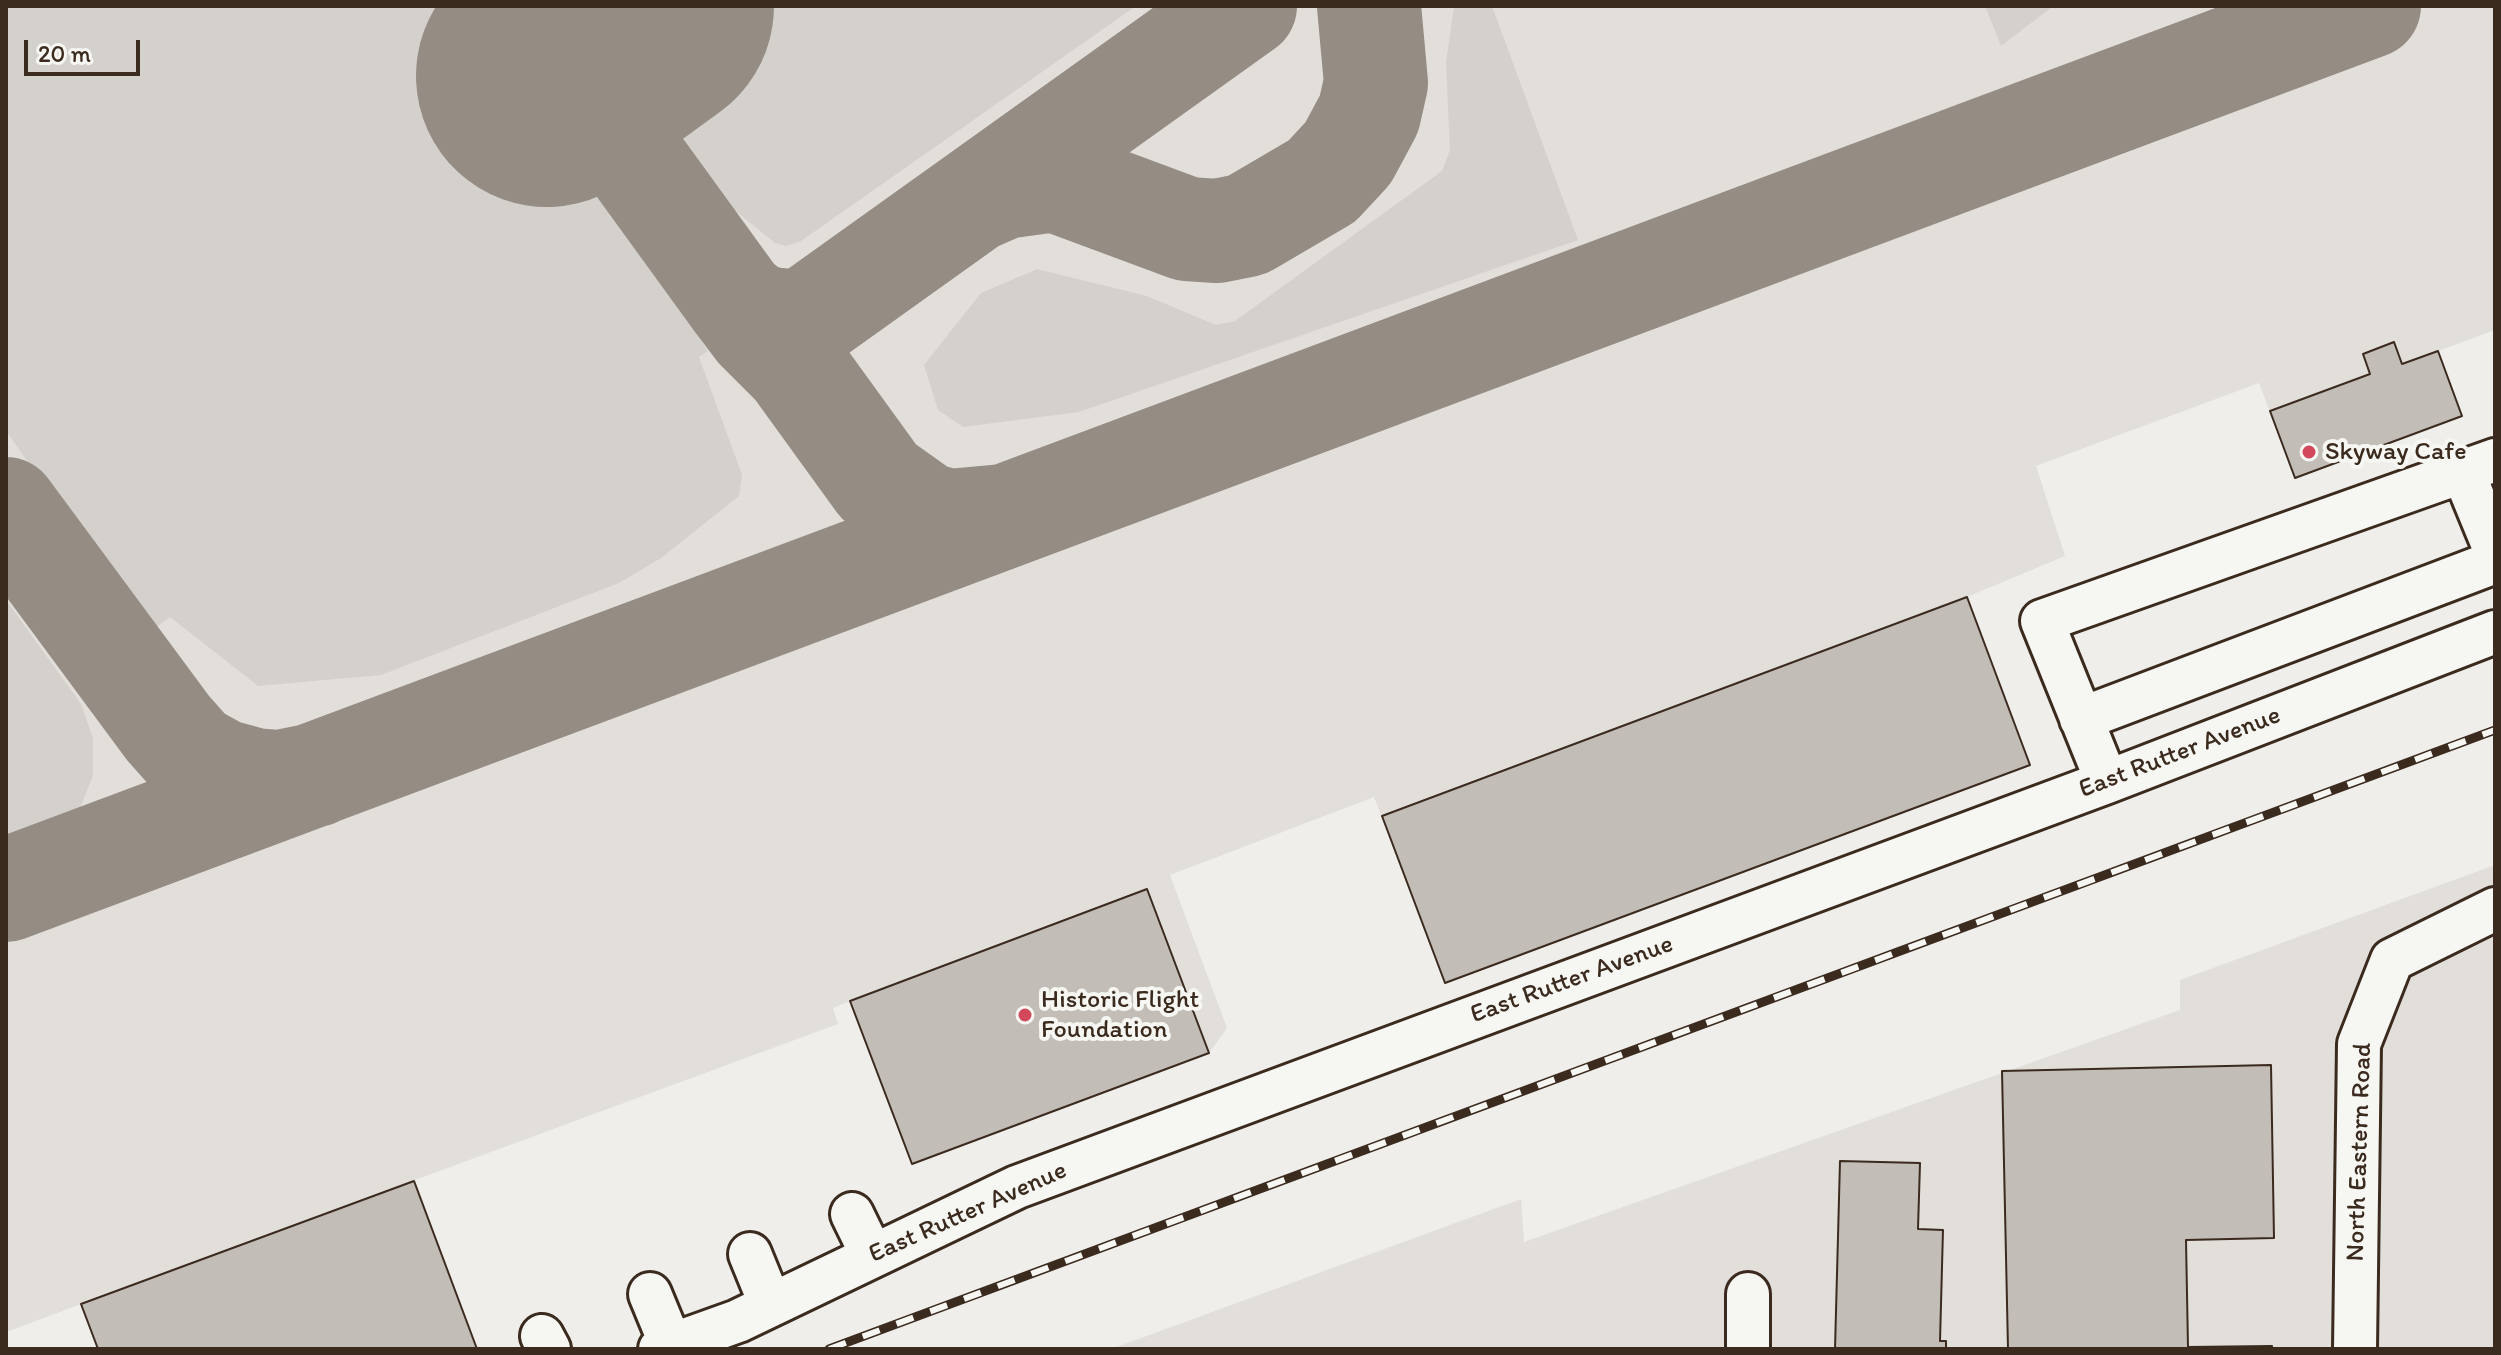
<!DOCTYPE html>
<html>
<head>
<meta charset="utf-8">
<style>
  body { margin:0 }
  #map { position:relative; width:2501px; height:1355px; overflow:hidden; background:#efeeea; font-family:Itim,sans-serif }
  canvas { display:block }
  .frame { position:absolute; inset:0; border:8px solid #3b2a1e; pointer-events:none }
  .scale { position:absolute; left:24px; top:40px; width:116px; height:36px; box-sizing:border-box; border:4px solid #3b2a1e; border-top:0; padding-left:10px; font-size:24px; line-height:28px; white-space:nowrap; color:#3b2a1e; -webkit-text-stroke:6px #f6f6f2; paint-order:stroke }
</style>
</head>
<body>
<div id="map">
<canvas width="2501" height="1355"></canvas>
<div class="frame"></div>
<div class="scale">20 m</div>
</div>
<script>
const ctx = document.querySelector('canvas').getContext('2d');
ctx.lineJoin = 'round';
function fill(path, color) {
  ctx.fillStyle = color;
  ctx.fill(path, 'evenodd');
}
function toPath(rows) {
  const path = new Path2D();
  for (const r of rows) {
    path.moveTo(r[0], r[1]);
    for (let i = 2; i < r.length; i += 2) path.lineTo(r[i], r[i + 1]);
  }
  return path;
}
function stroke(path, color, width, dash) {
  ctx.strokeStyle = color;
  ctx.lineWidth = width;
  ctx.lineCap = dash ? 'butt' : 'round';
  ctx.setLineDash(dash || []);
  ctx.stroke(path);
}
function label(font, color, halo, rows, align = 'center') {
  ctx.font = font + ' Itim,sans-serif';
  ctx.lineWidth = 8;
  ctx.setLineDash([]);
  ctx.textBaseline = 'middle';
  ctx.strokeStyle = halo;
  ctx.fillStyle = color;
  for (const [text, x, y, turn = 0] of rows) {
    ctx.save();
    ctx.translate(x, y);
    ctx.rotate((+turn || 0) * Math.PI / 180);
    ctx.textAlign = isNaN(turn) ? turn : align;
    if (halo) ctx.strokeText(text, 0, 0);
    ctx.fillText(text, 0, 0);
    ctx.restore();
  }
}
const built = toPath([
  [6,6,2495,6,2495,330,2438,351,2462,416,2295,478,2259,383,2036,466,2065,556,1967,597,2030,765,1445,983,1374,797,1170,875,1227,1028,1209,1053,912,1164,850,1001,833,1008,838,1024,415,1180,477,1349,98,1349,81,1304,6,1332],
  [2495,865,2495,1349,1111,1349,1521,1199,1524,1242,2180,1010,2180,980]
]);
const green = toPath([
  [6,6,526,6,421,82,498,188,566,139,708,351,699,357,742,475,739,496,661,558,619,583,381,675,258,686,170,617,149,633,6,431],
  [752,6,1136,6,801,241,786,246,775,243,726,203,706,181,688,149,661,71],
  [1454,6,1492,6,1578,240,1079,412,963,427,938,410,924,365,981,293,1037,269,1147,296,1216,325,1235,321,1442,171,1450,150,1446,63],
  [1985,6,2052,6,2052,7,2001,46],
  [6,600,81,704,93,738,93,776,76,817,37,847,6,857]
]);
const taxiway = toPath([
  [586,47,585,72,601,114,736,300,758,329,795,366,879,482,924,514,949,521,1004,516],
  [979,198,1004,187,1055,180,1187,229,1217,231,1247,225,1322,181,1348,153,1369,114,1376,83,1369,6],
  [736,300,753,314,770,319,790,321,810,317,1245,6],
  [6,509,168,728,192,755,221,771,254,780,280,782,315,775],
  [6,890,2369,6]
]);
const runway = toPath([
  [547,76,643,6]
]);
const building = toPath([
  [2394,342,2402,364,2438,351,2462,416,2295,478,2270,411,2370,374,2363,354,2394,342],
  [1967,597,2030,765,1445,983,1382,816,1967,597],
  [1147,889,1209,1053,912,1164,850,1001,1147,889],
  [2271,1065,2274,1238,2186,1240,2188,1347,2272,1346,2272,1349,2008,1349,2002,1071,2271,1065],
  [1840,1161,1920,1163,1918,1229,1943,1230,1940,1341,1946,1341,1946,1349,1835,1349,1840,1161],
  [414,1181,477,1349,98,1349,81,1304,414,1181]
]);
const minor = toPath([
  [2463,472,2495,550],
  [2081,719,2495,562],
  [2107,782,2042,621,2495,460],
  [852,1214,872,1255],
  [750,1254,770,1303],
  [650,1294,671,1345],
  [1748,1294,1748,1349],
  [542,1336,549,1349],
  [660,1349,738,1321,1017,1187,2107,782,2495,632],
  [2355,1349,2359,1044,2392,960,2495,909]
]);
const rail = toPath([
  [829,1349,2495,730]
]);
const markers = [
  [2309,452,8,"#d1495b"],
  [1025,1015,8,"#d1495b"]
];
const poiNames = [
  ["Skyway Cafe",2325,452],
  ["Historic Flight",1041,1000],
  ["Foundation",1041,1030]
];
const streetNames = [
  ["East Rutter Avenue",2180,753,-21],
  ["East Rutter Avenue",1572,980,-20],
  ["North Eastern Road",2360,1152,-88],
  ["East Rutter Avenue",968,1213,-24]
];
fill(built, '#e2dfdb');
fill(green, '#d4d1cc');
stroke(taxiway, '#958c84', 104);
stroke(runway, '#958c84', 262);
fill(building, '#c2bdb7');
stroke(building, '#3b2a1e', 2);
stroke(minor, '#3b2a1e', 48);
stroke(minor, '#f6f6f2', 42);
stroke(rail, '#3b2a1e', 9);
stroke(rail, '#f6f6f2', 6, [18]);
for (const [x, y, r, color] of markers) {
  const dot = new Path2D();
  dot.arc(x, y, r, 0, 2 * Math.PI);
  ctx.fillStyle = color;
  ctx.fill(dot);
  stroke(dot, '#f6f6f2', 3);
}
label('26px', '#3b2a1e', '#f6f6f2', poiNames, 'left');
label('26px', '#3b2a1e', '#f6f6f2', streetNames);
</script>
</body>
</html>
